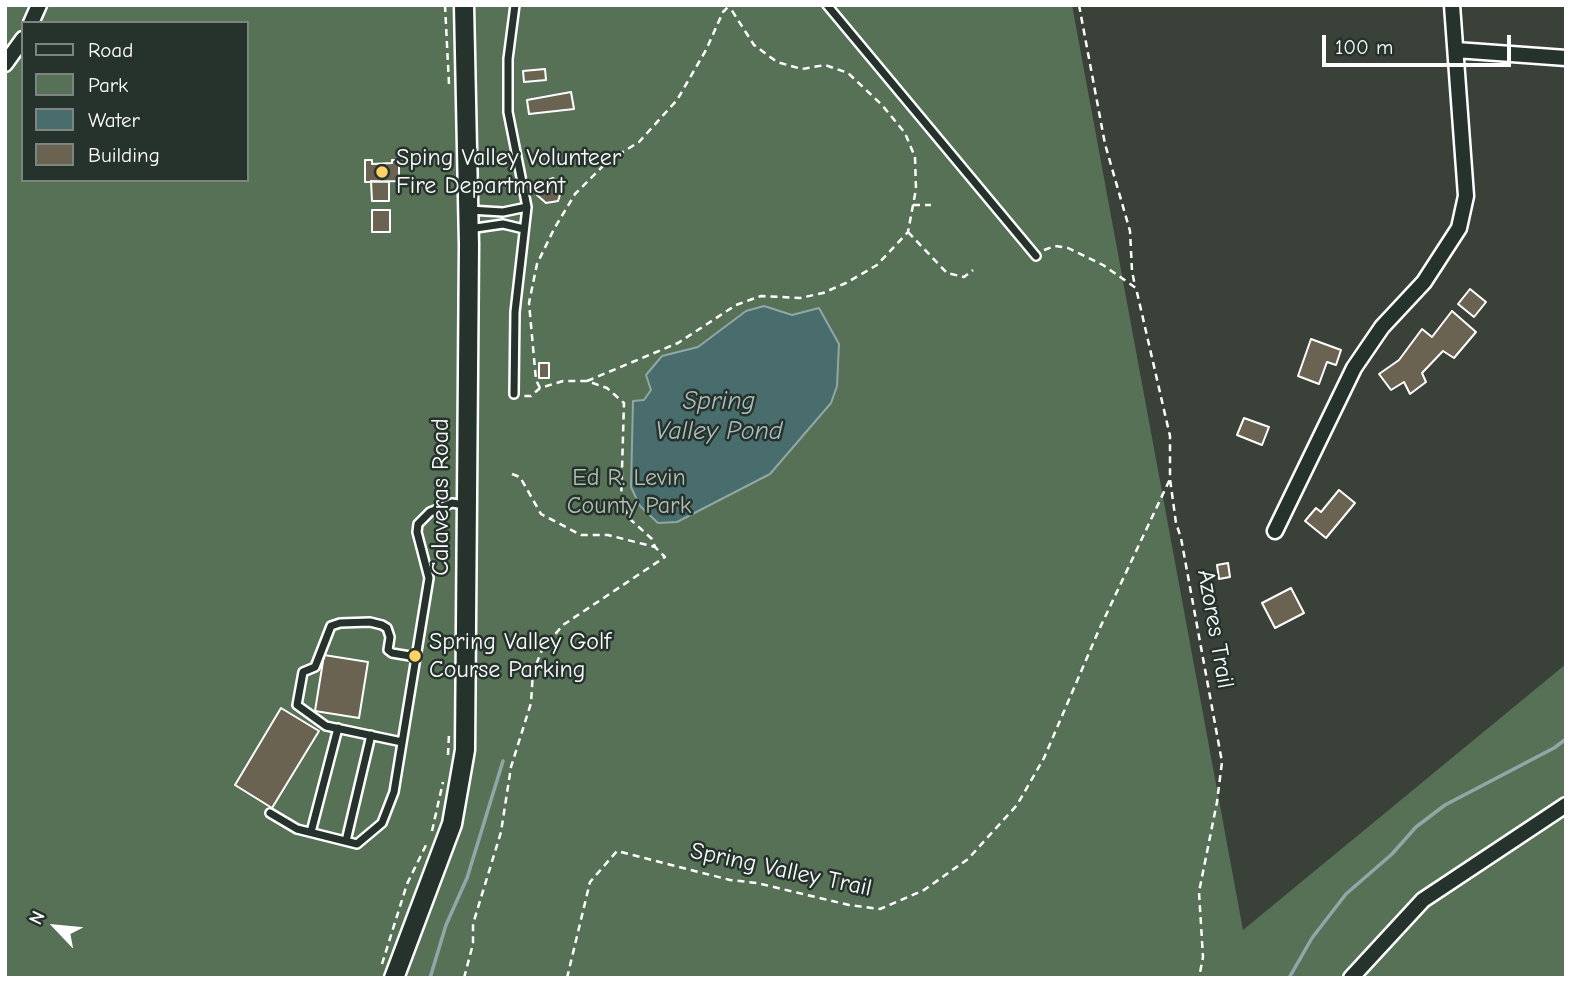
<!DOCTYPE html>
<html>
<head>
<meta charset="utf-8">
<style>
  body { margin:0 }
  #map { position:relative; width:1571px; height:983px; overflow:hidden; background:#3a4138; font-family:"Comic Neue",sans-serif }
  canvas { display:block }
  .frame { position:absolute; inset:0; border:7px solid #fff; pointer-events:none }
  .legend { position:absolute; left:21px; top:21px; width:228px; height:161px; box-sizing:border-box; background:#26332d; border:2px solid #7d8581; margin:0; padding:9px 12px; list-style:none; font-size:21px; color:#fff }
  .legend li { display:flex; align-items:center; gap:14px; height:35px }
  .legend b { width:35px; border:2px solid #7d8581 }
  .north { position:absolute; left:21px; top:892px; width:70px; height:70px; -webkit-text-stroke:5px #26332d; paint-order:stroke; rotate:296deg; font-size:19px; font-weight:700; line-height:28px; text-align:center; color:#fff }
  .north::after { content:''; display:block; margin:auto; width:24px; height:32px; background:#fff; clip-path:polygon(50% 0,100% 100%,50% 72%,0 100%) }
  .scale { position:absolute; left:1322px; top:35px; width:189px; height:32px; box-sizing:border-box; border:4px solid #fff; border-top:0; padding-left:9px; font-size:21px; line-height:24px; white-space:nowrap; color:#fff; -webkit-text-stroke:5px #26332d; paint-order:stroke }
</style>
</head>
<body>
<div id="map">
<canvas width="1571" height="983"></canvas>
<div class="frame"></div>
<ul class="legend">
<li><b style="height:9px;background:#26332d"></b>Road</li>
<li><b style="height:19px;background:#577157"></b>Park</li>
<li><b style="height:19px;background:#486d6c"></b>Water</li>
<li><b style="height:19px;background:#6a6352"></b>Building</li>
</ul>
<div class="north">N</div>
<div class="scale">100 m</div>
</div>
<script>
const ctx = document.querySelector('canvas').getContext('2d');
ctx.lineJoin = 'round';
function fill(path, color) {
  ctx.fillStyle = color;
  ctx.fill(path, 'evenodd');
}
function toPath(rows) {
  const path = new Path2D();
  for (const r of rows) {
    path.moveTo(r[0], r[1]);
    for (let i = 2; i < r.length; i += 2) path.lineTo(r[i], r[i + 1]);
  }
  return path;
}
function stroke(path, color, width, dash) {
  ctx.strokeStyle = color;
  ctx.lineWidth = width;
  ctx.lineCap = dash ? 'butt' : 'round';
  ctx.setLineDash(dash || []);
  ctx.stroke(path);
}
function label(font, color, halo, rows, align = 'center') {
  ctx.font = font + ' "Comic Neue",sans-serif';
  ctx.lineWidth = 5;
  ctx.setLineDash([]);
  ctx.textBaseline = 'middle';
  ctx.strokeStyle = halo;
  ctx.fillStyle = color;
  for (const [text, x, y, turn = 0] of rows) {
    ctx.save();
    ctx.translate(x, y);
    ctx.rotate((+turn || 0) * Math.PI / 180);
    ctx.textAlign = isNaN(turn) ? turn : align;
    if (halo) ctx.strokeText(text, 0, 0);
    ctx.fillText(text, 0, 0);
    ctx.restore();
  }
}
const green = toPath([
  [5,5,1072,5,1243,930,1566,664,1566,978,5,978],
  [23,23,247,23,247,180,23,180]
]);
const water = toPath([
  [764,306,792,315,819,308,839,344,837,386,831,403,770,474,677,522,658,523,640,506,631,487,633,401,644,400,651,390,646,375,662,356,698,347,746,311,764,306]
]);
const stream = toPath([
  [430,978,446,925,467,878,503,761],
  [1289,978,1312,938,1346,894,1392,854,1416,827,1445,805,1554,748,1566,739]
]);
const building = toPath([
  [545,69,546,80,524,82,523,71,545,69],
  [571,92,574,109,529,114,527,100,571,92],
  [365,160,372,160,372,164,392,163,392,160,399,160,399,181,365,182,365,160],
  [553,178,562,189,558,201,546,203,537,195,541,183,553,178],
  [371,181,389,182,389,201,372,201,371,181],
  [372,210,390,210,390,232,372,232,372,210],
  [1470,289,1486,302,1474,317,1458,304,1470,289],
  [1452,311,1476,332,1454,358,1443,351,1422,373,1426,382,1410,394,1404,382,1391,390,1379,374,1399,360,1422,329,1432,337,1452,311],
  [1311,339,1341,350,1336,365,1327,362,1319,384,1298,376,1311,339],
  [539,363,549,363,549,378,539,378,539,363],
  [1244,418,1269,427,1262,445,1237,435,1244,418],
  [1339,490,1355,503,1326,538,1305,521,1316,508,1321,512,1339,490],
  [1228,563,1230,577,1219,579,1217,565,1228,563],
  [1291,588,1304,613,1275,628,1262,603,1291,588],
  [324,655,368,662,359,718,315,711,324,655],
  [281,708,319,731,272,808,235,785,281,708]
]);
const path = toPath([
  [445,5,449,84],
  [1079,5,1105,144,1130,231,1132,271,1135,286],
  [913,205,931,205],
  [908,232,947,273,964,277,973,270],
  [1044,250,1055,246,1068,248,1103,265,1136,288,1170,436,1170,479,1176,523,1181,538,1222,762,1217,802,1199,892,1203,957,1199,978],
  [587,381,678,343,736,305,761,296,800,298,823,293,846,283,877,265,908,232,916,189,915,157,905,133,882,105,848,73,825,65,802,69,777,62,754,45,729,6],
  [540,388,536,380,529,303,537,264,554,229,575,194,608,161,639,142,677,100,706,50,723,12,728,7],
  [512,474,520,477,541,514,581,535,608,535,655,547,652,539,630,519,621,503,624,403,607,388,587,381,563,381,540,388,531,396,523,396],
  [448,755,449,734],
  [432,831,443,782],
  [382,964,407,884,427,843],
  [464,978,473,944,473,924,501,832,511,767,531,703,533,672,542,650,563,625,665,557,655,547],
  [567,978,590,882,617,851,730,880,757,883,849,905,880,909,924,890,968,859,1017,805,1044,758,1098,632,1170,479]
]);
const service = toPath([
  [827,5,1036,256],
  [469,210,503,212,527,207],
  [469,229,503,224,524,229],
  [514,394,515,312,527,207,508,112,508,59,515,5],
  [402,742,326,726,297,705,303,672,315,667,331,626,340,623,370,622,382,625,387,628,390,637,388,650,392,653,416,657],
  [270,813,297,829,357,844,382,823,394,792,429,578,417,532,418,524,430,512,452,503,465,505],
  [311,832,338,728],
  [346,841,371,735]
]);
const minor = toPath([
  [31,23,39,5],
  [1456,50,1566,58],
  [5,64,23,39],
  [1275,531,1354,368,1382,327,1424,282,1459,228,1466,196,1452,5],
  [1351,978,1423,900,1566,805]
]);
const tertiary = toPath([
  [394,978,452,824,465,750,469,245,464,5]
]);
const markers = [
  [382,172,7,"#ffd166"],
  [415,656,7,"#ffd166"]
];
const poiNames = [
  ["Sping Valley Volunteer",396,158],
  ["Fire Department",396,186],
  ["Spring Valley Golf",429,642],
  ["Course Parking",429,670]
];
const parkNames = [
  ["Ed R. Levin",629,478],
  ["County Park",629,506]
];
const streetNames = [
  ["Calaveras Road",441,497,-90],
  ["Azores Trail",1215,629,80],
  ["Spring Valley Trail",781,870,12]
];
const waterNames = [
  ["Spring",719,402],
  ["Valley Pond",719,432]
];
fill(green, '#577157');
fill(water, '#486d6c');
stroke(water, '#91a7a7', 2);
stroke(stream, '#91a7a7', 3.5);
fill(building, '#6a6352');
stroke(building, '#fff', 2);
stroke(service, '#fff', 12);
stroke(minor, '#fff', 19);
stroke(tertiary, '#fff', 23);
stroke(path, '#fff', 2.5, [7, 5]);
stroke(service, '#26332d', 7);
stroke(minor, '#26332d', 14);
stroke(tertiary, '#26332d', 18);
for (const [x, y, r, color] of markers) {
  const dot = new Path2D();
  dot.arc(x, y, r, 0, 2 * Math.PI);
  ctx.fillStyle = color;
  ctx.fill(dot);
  stroke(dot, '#26332d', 2.5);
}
label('24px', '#fff', '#26332d', poiNames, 'left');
label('24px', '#b3bfb3', '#26332d', parkNames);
label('24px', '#fff', '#26332d', streetNames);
label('italic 26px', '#adbdbd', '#26332d', waterNames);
</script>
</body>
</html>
